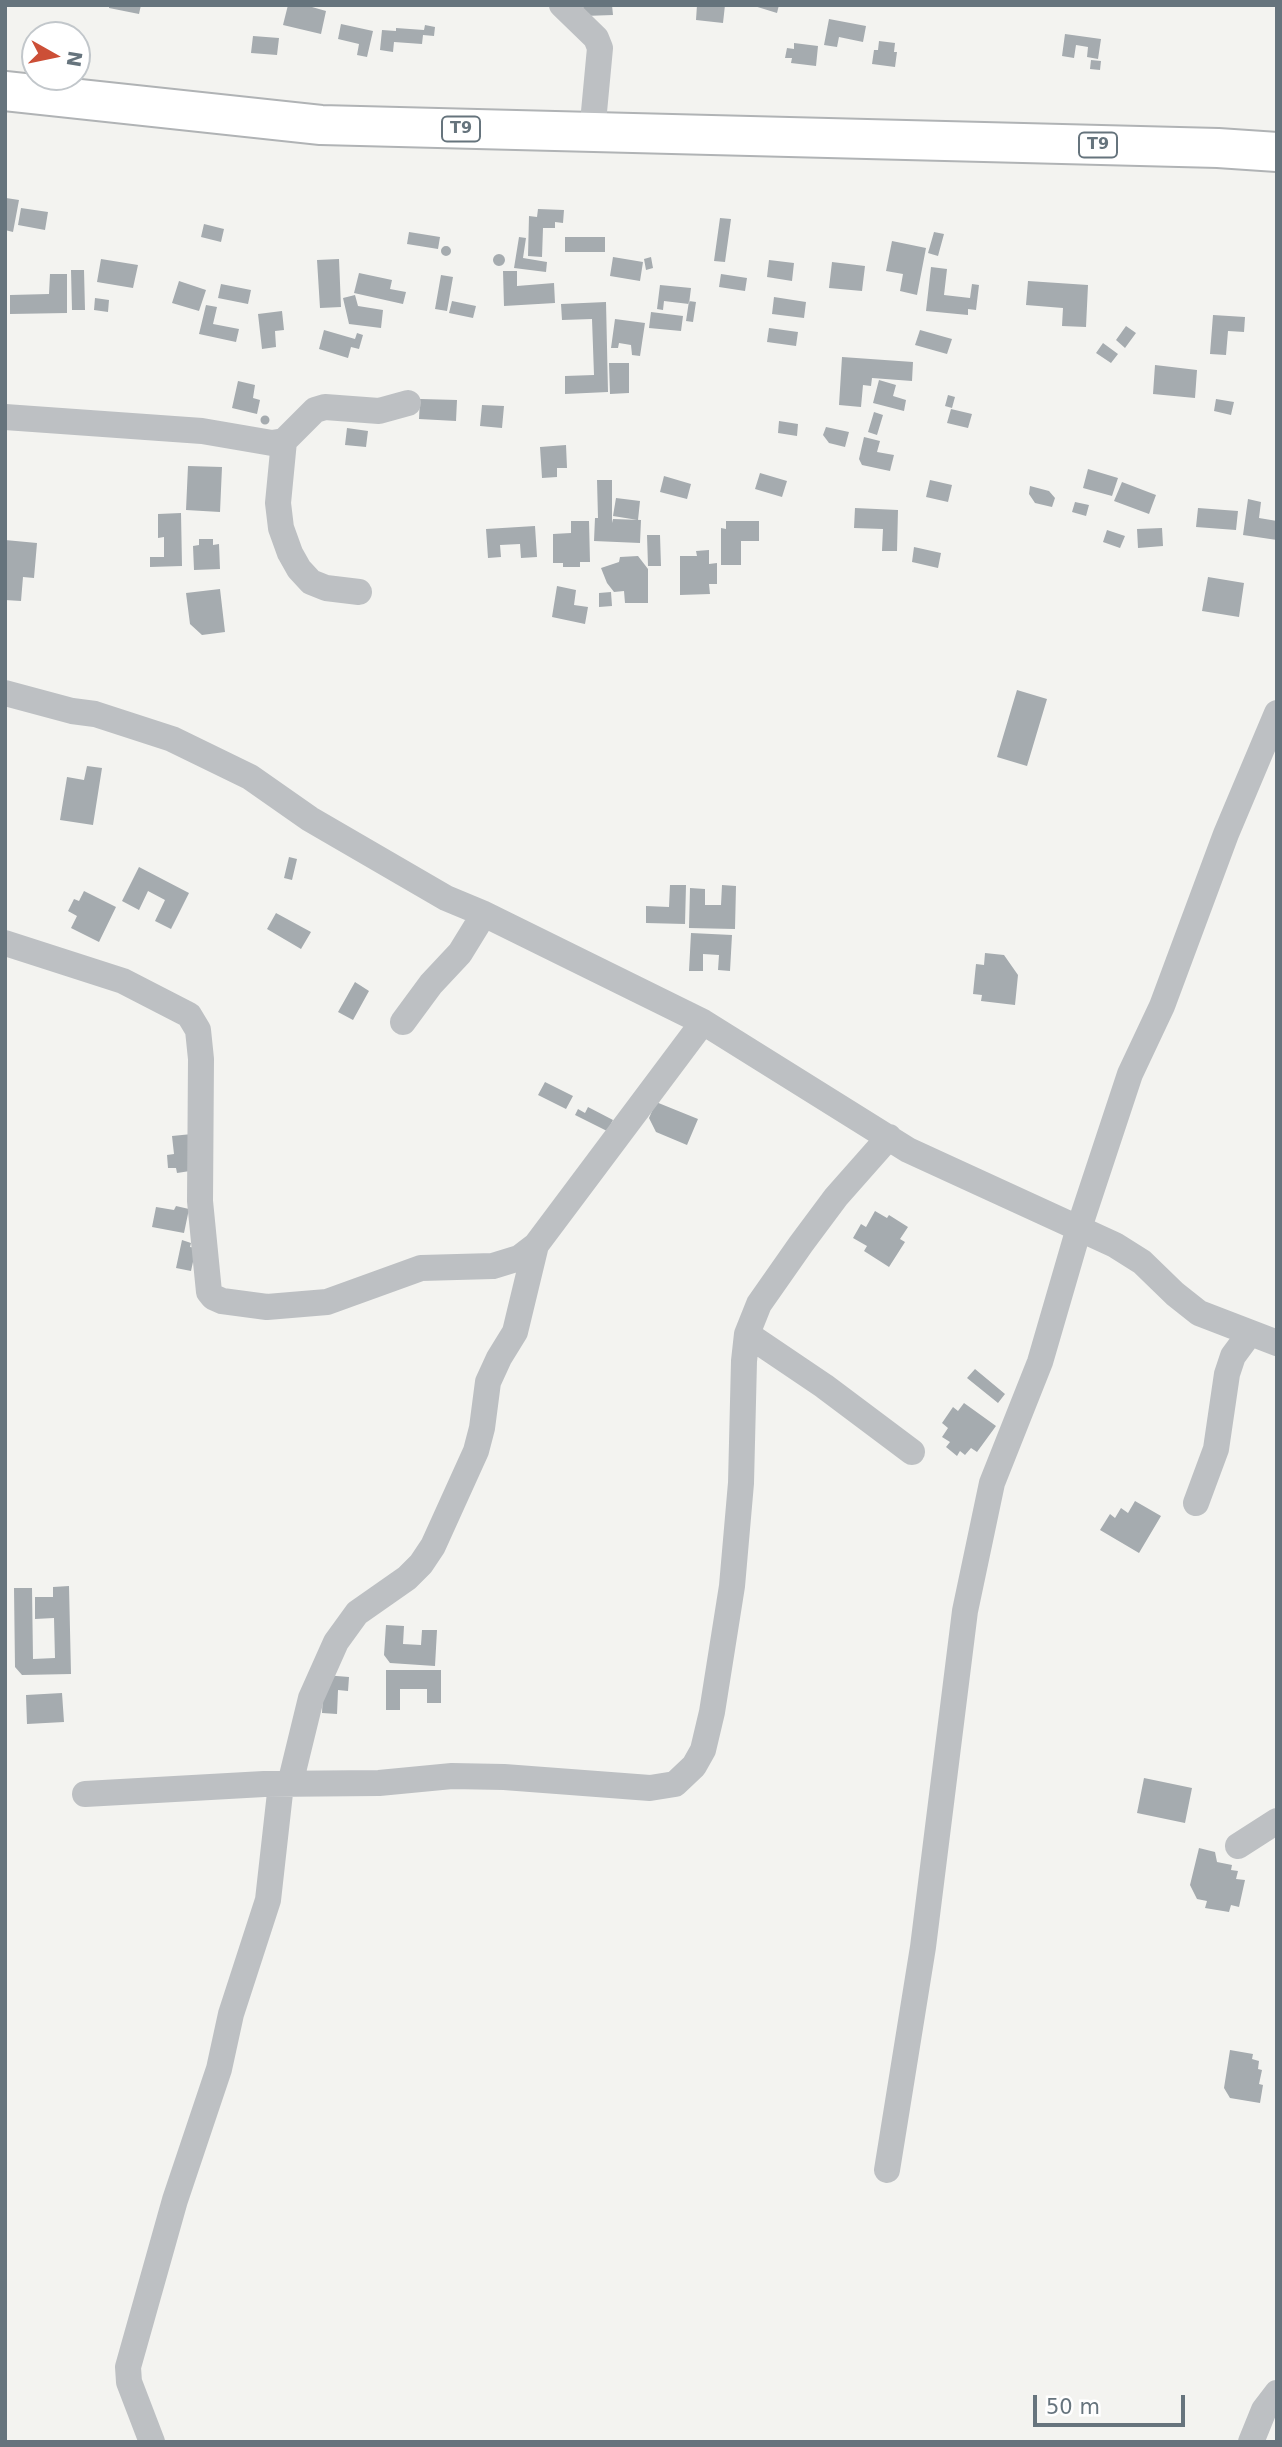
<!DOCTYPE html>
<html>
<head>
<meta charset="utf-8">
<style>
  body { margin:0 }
  #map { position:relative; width:1282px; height:2447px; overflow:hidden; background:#f3f3f0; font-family:"DejaVu Sans",sans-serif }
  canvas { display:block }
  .frame { position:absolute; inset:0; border:7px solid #66747d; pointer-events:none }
  .north { position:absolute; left:21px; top:21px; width:70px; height:70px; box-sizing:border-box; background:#fff; border:2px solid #c2c7cb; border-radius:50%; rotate:99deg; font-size:19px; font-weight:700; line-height:28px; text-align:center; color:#66747d }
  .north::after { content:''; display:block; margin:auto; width:24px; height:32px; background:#cc4f37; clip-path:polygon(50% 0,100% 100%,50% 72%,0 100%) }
  .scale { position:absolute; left:1033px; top:2395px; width:152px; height:32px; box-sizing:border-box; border:4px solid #66747d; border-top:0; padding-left:9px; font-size:21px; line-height:24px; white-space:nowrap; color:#66747d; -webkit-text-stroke:5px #fff; paint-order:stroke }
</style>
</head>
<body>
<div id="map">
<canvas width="1282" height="2447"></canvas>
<div class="frame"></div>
<div class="north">N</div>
<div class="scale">50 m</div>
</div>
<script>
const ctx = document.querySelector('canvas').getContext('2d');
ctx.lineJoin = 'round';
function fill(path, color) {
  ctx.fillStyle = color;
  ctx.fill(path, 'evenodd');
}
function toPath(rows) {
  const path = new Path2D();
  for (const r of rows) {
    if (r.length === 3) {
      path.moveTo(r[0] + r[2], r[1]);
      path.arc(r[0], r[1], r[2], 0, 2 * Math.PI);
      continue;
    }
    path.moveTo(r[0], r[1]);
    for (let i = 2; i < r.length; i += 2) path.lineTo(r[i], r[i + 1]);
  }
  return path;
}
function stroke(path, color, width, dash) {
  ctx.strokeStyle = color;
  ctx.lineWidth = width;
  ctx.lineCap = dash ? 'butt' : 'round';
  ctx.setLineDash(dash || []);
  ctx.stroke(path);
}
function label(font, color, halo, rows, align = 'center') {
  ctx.font = font + ' "DejaVu Sans",sans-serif';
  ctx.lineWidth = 7;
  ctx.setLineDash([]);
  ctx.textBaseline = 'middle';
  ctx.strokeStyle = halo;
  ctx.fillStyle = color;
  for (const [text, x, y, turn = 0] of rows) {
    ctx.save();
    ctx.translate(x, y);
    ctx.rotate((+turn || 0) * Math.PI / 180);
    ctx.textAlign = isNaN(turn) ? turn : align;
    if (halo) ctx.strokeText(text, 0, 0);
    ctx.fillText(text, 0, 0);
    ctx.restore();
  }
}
const building = toPath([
  [109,5,141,5,139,14,109,8],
  [288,5,305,5,326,11,321,34,283,25],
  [583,5,612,5,613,15,584,16],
  [697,5,725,5,723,23,696,20],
  [751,5,779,5,777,13],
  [829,19,866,26,863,42,839,37,837,47,824,45],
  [341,24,373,31,367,57,357,55,359,44,338,39],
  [425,25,435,27,434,36,423,35,422,44,394,42,393,52,380,50,382,30,396,31,396,28,424,30],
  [1065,34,1101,39,1098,59,1087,57,1088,47,1076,45,1074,58,1062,56],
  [253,36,279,38,277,55,251,53],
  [879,41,895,43,894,52,897,52,895,67,872,64,874,50,878,50],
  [794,43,818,46,816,66,791,63,792,58,785,58,787,48,794,49],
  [1091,60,1101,61,1100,70,1090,69],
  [6,198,19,200,13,232,5,230],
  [21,208,48,212,45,230,18,225],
  [538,209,564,210,563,223,555,222,555,228,543,228,542,257,528,256,529,216,537,217],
  [720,218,731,219,725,262,714,261],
  [204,224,224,229,221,242,201,237],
  [409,232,440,237,438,249,407,244],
  [934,232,944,234,938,256,928,253],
  [519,237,526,238,523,258,547,262,546,272,514,268],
  [565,237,605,237,605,252,565,252],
  [892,241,926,248,917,295,900,291,903,274,886,271],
  [446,251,5],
  [499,260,6],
  [613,257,643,262,640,281,610,276],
  [651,257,653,268,646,270,644,259],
  [101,259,138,265,133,288,97,282],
  [339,259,341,307,320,308,317,260],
  [769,260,794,263,792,281,767,277],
  [832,262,865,266,862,291,829,288],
  [931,267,947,269,944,295,970,298,972,284,979,285,976,310,968,309,968,315,926,311],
  [71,270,84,270,85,310,72,310],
  [503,271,517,271,517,286,554,283,555,303,504,306],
  [359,273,392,280,390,289,406,292,403,304,354,293],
  [50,274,67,274,67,313,10,314,10,295,49,294],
  [721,274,747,278,745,291,719,287],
  [441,275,453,277,447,311,435,309],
  [179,281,206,290,199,311,172,303],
  [1028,281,1088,285,1086,327,1062,326,1063,308,1026,305],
  [221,284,251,290,248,304,218,298],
  [660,285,691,288,689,304,664,301,663,310,657,309],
  [355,295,358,306,383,310,381,328,349,324,343,298],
  [774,297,806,302,804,318,772,314],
  [95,298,109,300,108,312,94,310],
  [452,301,476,306,473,318,449,313],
  [689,301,696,302,693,322,686,321],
  [606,302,608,392,565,394,565,376,594,375,592,319,562,320,561,304],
  [206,305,217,307,213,324,239,329,236,342,199,334],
  [282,311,284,330,275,331,276,347,262,349,258,314],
  [651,312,683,316,681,331,649,328],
  [1213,315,1245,317,1244,332,1228,331,1226,355,1210,354],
  [615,319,645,323,640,356,632,355,631,345,619,343,618,348,611,348],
  [1126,326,1136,333,1125,348,1116,340],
  [769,328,798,332,796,346,767,342],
  [324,330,355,339,357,333,363,335,359,349,351,347,348,358,319,349],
  [920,330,952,339,947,354,915,345],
  [1103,343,1118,354,1111,363,1096,353],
  [842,357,913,362,912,381,872,378,871,386,863,385,861,407,839,405],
  [609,363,629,363,629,393,610,394],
  [1155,365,1197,370,1195,398,1153,394],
  [879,380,896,385,893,396,906,400,904,411,873,403],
  [238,381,255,385,253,398,260,400,257,414,232,408],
  [948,395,955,397,952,408,945,406],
  [420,399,457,400,456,421,419,419],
  [1216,399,1234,402,1231,415,1214,411],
  [482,405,504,406,502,428,480,426],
  [951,409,972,414,968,428,947,423],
  [874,412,883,415,877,435,868,432],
  [265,420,4.5],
  [779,421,798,424,797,436,778,433],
  [826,427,849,432,845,447,829,443,823,435],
  [347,428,368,431,366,447,345,445],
  [864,437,880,441,877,452,894,455,890,471,862,465,859,459],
  [566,445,567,468,557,468,557,477,542,478,540,447],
  [188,466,222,467,220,512,186,510],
  [1088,469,1118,478,1112,496,1083,488],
  [760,473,787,481,782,497,755,489],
  [664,476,691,484,687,499,660,492],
  [597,480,612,480,612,523,613,519,641,520,640,543,594,541,595,518,598,518],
  [930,480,952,485,948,502,926,497],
  [1122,482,1156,495,1149,514,1114,501],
  [1030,486,1049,491,1055,498,1052,507,1035,503,1029,494],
  [616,498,640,501,638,520,613,516],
  [1248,499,1261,502,1259,518,1277,521,1277,540,1243,535],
  [1075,502,1089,505,1086,516,1072,512],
  [855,508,898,510,897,551,882,551,883,529,854,528],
  [1198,508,1238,511,1236,530,1196,527],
  [181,513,182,566,150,567,150,557,164,557,164,537,158,538,158,514],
  [571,521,589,521,590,562,580,562,580,567,563,567,563,563,553,563,553,534,571,533],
  [726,521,759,521,759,541,741,541,741,565,721,565,721,528,726,529],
  [535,526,537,557,521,558,520,544,500,545,501,557,488,558,486,529],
  [1162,528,1163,546,1138,548,1137,529],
  [1107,530,1125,536,1120,548,1103,542],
  [647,535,660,535,661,566,648,566],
  [199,539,213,539,213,545,219,544,220,569,194,570,193,546,199,545],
  [5,540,37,543,34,578,23,577,21,601,5,600],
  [914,547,941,553,938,568,912,562],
  [709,550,709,564,717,563,717,584,709,584,710,594,680,595,680,556,697,556,696,551],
  [638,556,648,569,648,603,625,603,624,591,614,592,607,583,601,568,619,562,620,557],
  [1208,577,1244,583,1239,617,1202,611],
  [557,586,576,590,574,605,588,607,585,624,552,617],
  [220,589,225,632,202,635,190,624,186,593],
  [611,592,612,606,599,607,599,593],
  [1017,690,1047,699,1027,766,997,757],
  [87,766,102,768,93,825,60,820,67,777,84,780],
  [289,857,297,859,292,880,284,878],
  [139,867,189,893,171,929,155,921,165,900,148,891,139,910,122,901],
  [670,885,686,885,685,924,646,923,646,906,669,907],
  [722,885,736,886,735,929,689,928,690,888,705,889,705,905,721,905],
  [84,891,116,907,99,942,71,928,77,916,68,911,74,899,79,901],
  [276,913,311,932,301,949,267,929],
  [691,933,732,935,730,971,718,970,719,955,703,954,703,971,689,971],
  [985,953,1004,955,1018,975,1015,1005,981,1001,982,995,973,994,976,964,984,965],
  [355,982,369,991,353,1020,338,1012],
  [545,1082,573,1096,566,1109,538,1095],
  [656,1102,698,1119,687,1145,656,1132,649,1118],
  [588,1107,613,1120,607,1131,575,1115,578,1109,585,1113],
  [192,1134,190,1171,177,1173,176,1168,168,1168,167,1155,174,1154,172,1136],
  [176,1206,189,1209,184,1233,152,1227,156,1207,174,1210],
  [875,1211,887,1218,889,1215,908,1227,900,1239,905,1242,889,1267,864,1251,867,1246,853,1238,861,1224,866,1227],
  [182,1240,191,1243,190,1247,196,1248,191,1271,176,1268],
  [975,1369,1005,1394,998,1403,967,1378],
  [964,1403,996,1426,977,1452,971,1448,965,1455,960,1451,957,1456,946,1447,950,1442,942,1437,948,1428,942,1423,953,1407,958,1411],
  [1135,1501,1161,1516,1139,1553,1100,1530,1110,1514,1115,1518,1121,1508,1128,1513],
  [69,1586,71,1674,22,1675,15,1667,14,1588,32,1588,33,1659,55,1658,54,1618,35,1619,35,1597,53,1597,53,1587],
  [386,1625,404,1626,403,1644,421,1645,422,1630,437,1630,435,1666,390,1663,384,1655],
  [386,1670,441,1670,441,1703,427,1703,427,1689,400,1689,400,1710,386,1710],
  [324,1675,349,1677,348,1691,338,1690,337,1714,322,1713],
  [62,1693,64,1722,27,1724,26,1695],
  [1144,1778,1192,1788,1185,1823,1137,1813],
  [1199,1848,1215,1852,1217,1862,1232,1865,1231,1870,1238,1871,1236,1879,1245,1880,1239,1907,1231,1905,1229,1912,1205,1908,1207,1901,1197,1899,1190,1885],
  [1230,2050,1253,2054,1252,2059,1259,2061,1258,2069,1262,2070,1259,2084,1263,2085,1260,2103,1230,2098,1224,2088]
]);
const minor = toPath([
  [562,5,596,38,600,48,592,133],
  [5,417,202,431,272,443,284,441,315,410,325,407,379,411,408,403],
  [284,441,278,503,281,528,290,553,299,569,311,582,326,588,359,592],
  [5,693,72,711,95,714,172,739,250,777,310,819,446,898,482,913,703,1022,908,1150,1115,1245,1142,1262,1175,1294,1199,1313,1277,1343],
  [5,943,123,981,189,1015,198,1030,201,1059,200,1201,209,1292,213,1297,222,1301,267,1307,327,1302,421,1268,493,1266,519,1258,536,1245],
  [403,1022,431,984,460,953,484,914],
  [747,1334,824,1386,912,1452],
  [1196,1503,1216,1449,1227,1374,1233,1356,1250,1333],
  [290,1784,311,1698,336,1642,357,1613,407,1578,421,1564,433,1546,476,1451,482,1428,488,1382,499,1358,515,1332,536,1245,703,1022],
  [85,1794,264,1784,379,1783,452,1776,504,1777,650,1788,675,1784,694,1766,703,1750,712,1712,732,1586,741,1483,744,1361,747,1334,759,1304,801,1244,836,1197,889,1137],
  [1238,1846,1277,1821],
  [887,2170,923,1947,965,1611,992,1483,1040,1362,1079,1228,1130,1074,1162,1006,1226,834,1277,713],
  [152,2442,129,2382,128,2367,175,2200,219,2069,231,2014,268,1900,281,1784],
  [1251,2442,1264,2410,1277,2393]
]);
const highway = toPath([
  [5,91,321,125,1218,148,1277,152]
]);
const shields = [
  [461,129,38],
  [1098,145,38]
];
const shieldNames = [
  ["T9",461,129],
  ["T9",1098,145]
];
fill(building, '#a5abaf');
stroke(highway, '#b0b3b5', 42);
stroke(minor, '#bdc0c3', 26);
stroke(highway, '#fff', 38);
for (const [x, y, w] of shields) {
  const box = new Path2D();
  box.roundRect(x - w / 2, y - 12.5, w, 25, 5);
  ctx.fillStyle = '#fff';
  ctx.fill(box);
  stroke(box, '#66747d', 2);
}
label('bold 16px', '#66747d', null, shieldNames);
</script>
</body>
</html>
